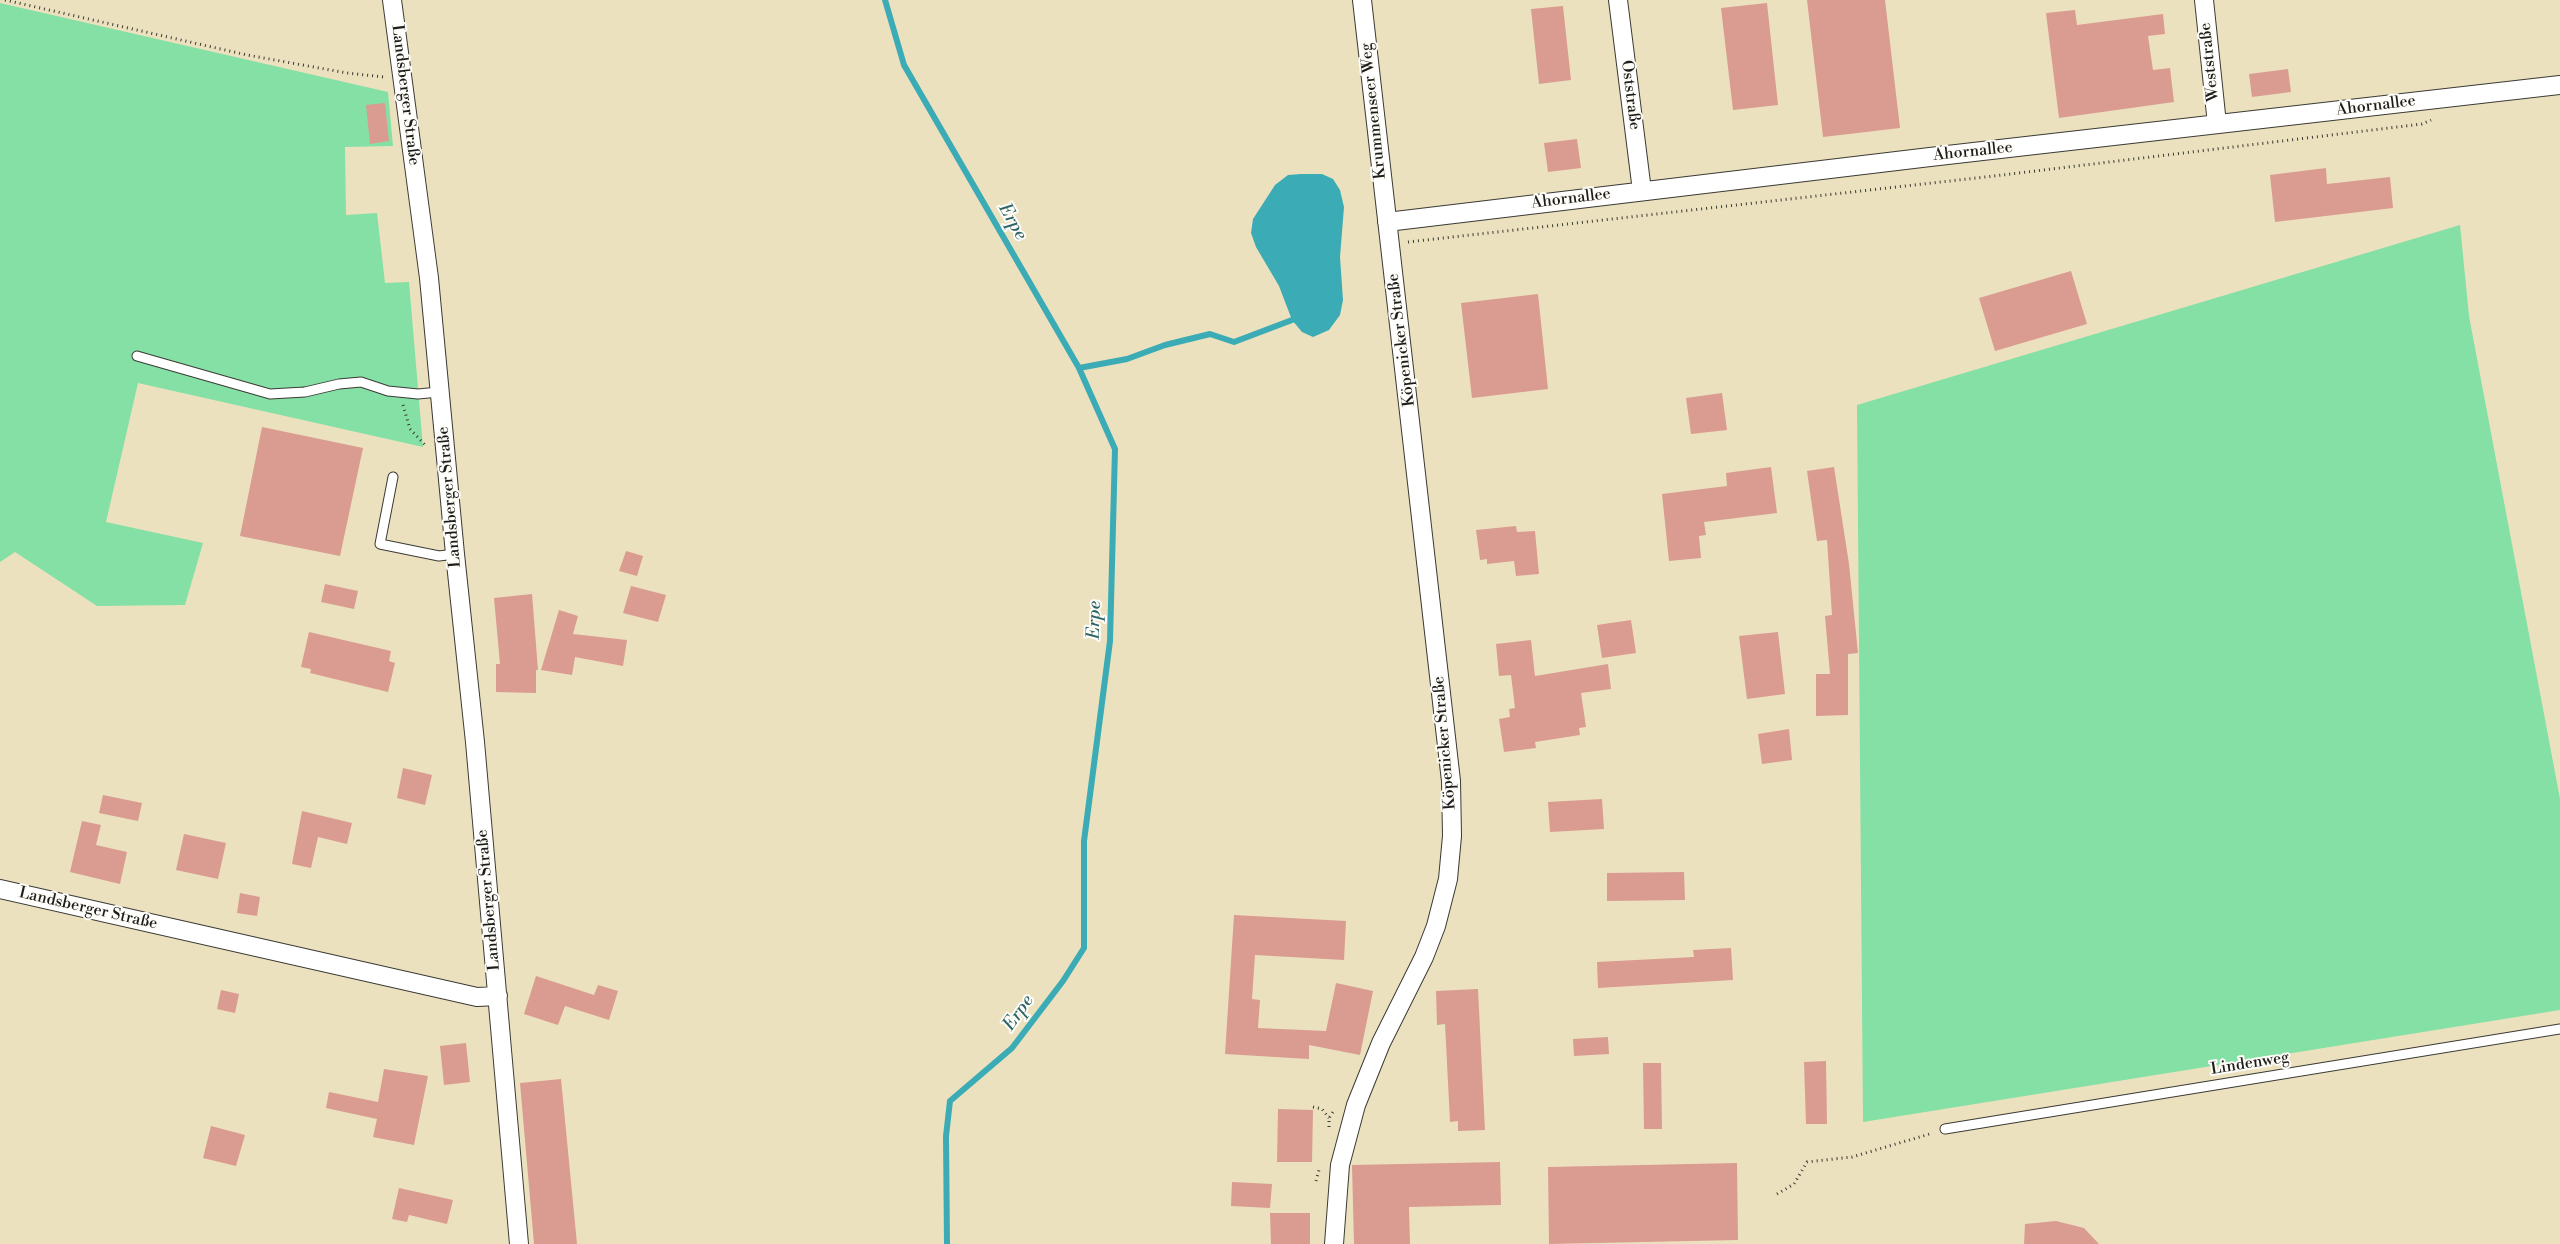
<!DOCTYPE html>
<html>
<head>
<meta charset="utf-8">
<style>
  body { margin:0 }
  canvas { display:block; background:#ebe1be }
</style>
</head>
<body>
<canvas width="2560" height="1244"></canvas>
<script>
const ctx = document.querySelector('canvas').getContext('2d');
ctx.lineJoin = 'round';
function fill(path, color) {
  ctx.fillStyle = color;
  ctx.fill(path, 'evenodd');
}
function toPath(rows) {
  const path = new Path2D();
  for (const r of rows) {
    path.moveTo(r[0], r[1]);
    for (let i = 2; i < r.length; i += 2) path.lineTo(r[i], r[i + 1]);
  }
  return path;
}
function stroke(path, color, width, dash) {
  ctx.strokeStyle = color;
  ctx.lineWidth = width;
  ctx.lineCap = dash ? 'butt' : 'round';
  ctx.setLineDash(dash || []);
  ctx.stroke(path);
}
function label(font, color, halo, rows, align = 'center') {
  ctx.font = font + ' "Libre Bodoni",serif';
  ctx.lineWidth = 4;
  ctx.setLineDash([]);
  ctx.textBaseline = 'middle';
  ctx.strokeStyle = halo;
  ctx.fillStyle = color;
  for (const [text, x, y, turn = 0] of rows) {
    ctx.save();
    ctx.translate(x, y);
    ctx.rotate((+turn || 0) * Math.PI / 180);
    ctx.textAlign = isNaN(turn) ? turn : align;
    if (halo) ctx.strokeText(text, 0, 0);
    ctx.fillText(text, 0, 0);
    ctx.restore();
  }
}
const green = toPath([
  [0,3,388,92,393,146,345,147,346,215,377,213,385,283,409,282,423,447,138,383,106,522,203,543,185,605,97,606,15,552,0,562],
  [2460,225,2469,316,2560,799,2560,1010,1863,1122,1857,405]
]);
const water = toPath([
  [1301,174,1322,174,1333,179,1340,190,1344,207,1340,257,1343,300,1340,315,1329,330,1313,337,1302,332,1292,320,1279,286,1256,247,1251,233,1253,219,1275,185,1288,175]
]);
const stream = toPath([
  [885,0,904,65,1079,368,1115,449,1110,641,1084,841,1084,948,1063,981,1012,1048,950,1101,946,1136,947,1244],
  [1079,368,1127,359,1165,345,1210,334,1234,342,1292,320]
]);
const building = toPath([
  [1807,0,1885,0,1900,128,1823,137],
  [1767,3,1778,105,1733,110,1721,8],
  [1563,6,1571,80,1539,84,1531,9],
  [2075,10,2077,25,2163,14,2165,34,2148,36,2153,70,2170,68,2174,102,2059,118,2046,13],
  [2288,69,2291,92,2252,97,2249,74],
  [385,103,389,141,370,144,366,105],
  [1577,139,1581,168,1548,172,1544,143],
  [2326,168,2327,184,2390,177,2393,208,2275,222,2270,175],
  [2071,271,2087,324,1995,351,1979,298],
  [1538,294,1548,389,1472,398,1461,303],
  [1722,393,1727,430,1691,434,1686,398],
  [262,427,363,448,340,556,240,536],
  [1771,467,1777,513,1704,522,1706,535,1699,536,1701,558,1669,561,1662,494,1727,486,1726,473],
  [1834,467,1849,564,1858,653,1848,654,1848,715,1816,716,1816,674,1830,674,1825,616,1832,615,1827,540,1817,541,1807,471],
  [1516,526,1517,532,1535,531,1539,574,1516,576,1514,561,1487,564,1487,559,1480,560,1476,530],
  [626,551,643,556,637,576,619,571],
  [325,584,358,591,354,609,321,602],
  [631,586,666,595,658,622,623,613],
  [532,594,538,670,536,670,536,693,496,692,496,664,500,664,494,598],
  [559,610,578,616,573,634,627,640,623,666,575,657,572,675,541,670],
  [1631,620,1636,653,1602,658,1597,625],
  [309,632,391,651,389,661,395,663,388,692,310,673,311,669,301,667],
  [1778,632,1785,694,1747,699,1739,636],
  [1531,640,1535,676,1608,664,1611,689,1581,693,1586,727,1579,728,1580,735,1535,742,1536,748,1504,752,1499,719,1510,717,1509,709,1515,708,1511,675,1499,676,1496,644],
  [1789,729,1792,760,1762,764,1758,734],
  [403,768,432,775,425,805,397,798],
  [103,795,142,803,138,821,99,813],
  [1602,799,1604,829,1550,832,1548,802],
  [302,811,352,823,347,844,318,837,311,868,292,864],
  [82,821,101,825,96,845,127,852,120,884,70,872],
  [184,834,226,843,218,879,176,870],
  [1684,872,1685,900,1607,901,1607,873],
  [240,893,260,897,257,916,237,913],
  [1234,915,1346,921,1344,960,1255,955,1252,999,1260,1000,1258,1028,1326,1031,1336,983,1373,991,1360,1055,1309,1045,1309,1059,1225,1054],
  [1731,948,1733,980,1598,988,1597,962,1694,957,1693,950],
  [536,976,594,995,598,985,618,991,609,1020,565,1006,558,1025,524,1014],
  [1478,989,1485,1130,1458,1131,1458,1121,1450,1122,1445,1024,1437,1025,1436,991],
  [221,990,239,994,235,1013,217,1009],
  [1608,1037,1609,1054,1574,1056,1573,1039],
  [466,1043,470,1082,444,1085,440,1046],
  [1826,1061,1827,1124,1806,1124,1804,1062],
  [1643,1063,1661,1063,1662,1129,1644,1129],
  [384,1069,428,1076,414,1145,373,1137,377,1119,326,1108,329,1092,378,1102],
  [561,1079,577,1244,534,1244,520,1083],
  [1278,1109,1313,1110,1312,1162,1277,1162],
  [211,1126,245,1135,236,1166,203,1158],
  [1500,1162,1501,1205,1409,1207,1410,1244,1354,1244,1352,1165],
  [1737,1163,1738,1240,1549,1244,1548,1167],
  [1232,1182,1272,1184,1270,1208,1231,1206],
  [399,1188,453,1200,447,1224,409,1215,407,1222,392,1219],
  [1270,1213,1310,1213,1310,1244,1271,1244],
  [2056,1221,2084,1228,2099,1244,2024,1244,2025,1224]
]);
const path = toPath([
  [5,0,247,55,347,73,384,77],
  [1408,242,1994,176,2422,124,2431,120],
  [403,405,410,429,425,445],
  [1313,1107,1322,1109,1329,1118],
  [1329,1127,1329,1118,1333,1112],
  [1316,1181,1319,1170],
  [1777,1194,1794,1184,1807,1162,1852,1157,1933,1133]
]);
const lane = toPath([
  [137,356,270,394,305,392,339,384,361,382,388,391,418,394,439,392],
  [393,477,380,544,439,556,455,554],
  [1945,1129,2560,1029]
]);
const street = toPath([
  [392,0,429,278,455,554,475,742,519,1244],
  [1618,0,1642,191],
  [2204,0,2217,124],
  [1387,222,1930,157,2560,85],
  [0,889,477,997,498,996],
  [1334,1244,1340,1165,1356,1105,1381,1043,1424,957,1436,926,1448,879,1452,836,1451,781,1362,0]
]);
const streetNames = [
  ["Weststraße",2210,62,-96],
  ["Landsberger Straße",405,95,83],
  ["Oststraße",1630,95,83],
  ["Ahornallee",2376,106,-7],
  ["Krummenseer Weg",1374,111,-96],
  ["Ahornallee",1973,152,-6],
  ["Ahornallee",1571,199,-7],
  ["Köpenicker Straße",1402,340,-97],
  ["Landsberger Straße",450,497,-95],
  ["Köpenicker Straße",1445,743,-95],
  ["Landsberger Straße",489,900,-95],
  ["Landsberger Straße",88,909,13],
  ["Lindenweg",2250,1064,-9]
];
const waterNames = [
  ["Erpe",1012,222,60],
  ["Erpe",1095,620,-88],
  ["Erpe",1019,1013,-55]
];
fill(green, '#85e0a6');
fill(water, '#3bacb5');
stroke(stream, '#3bacb5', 6);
fill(building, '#da9c91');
stroke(lane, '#3b3a34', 11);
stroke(street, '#3b3a34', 20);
stroke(path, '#3b3a34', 3, [1, 4]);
stroke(lane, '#fff', 9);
stroke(street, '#fff', 18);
label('16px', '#1c1c1c', '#fdfcf7', streetNames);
label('italic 18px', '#2c6468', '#fdfcf7', waterNames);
</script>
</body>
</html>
